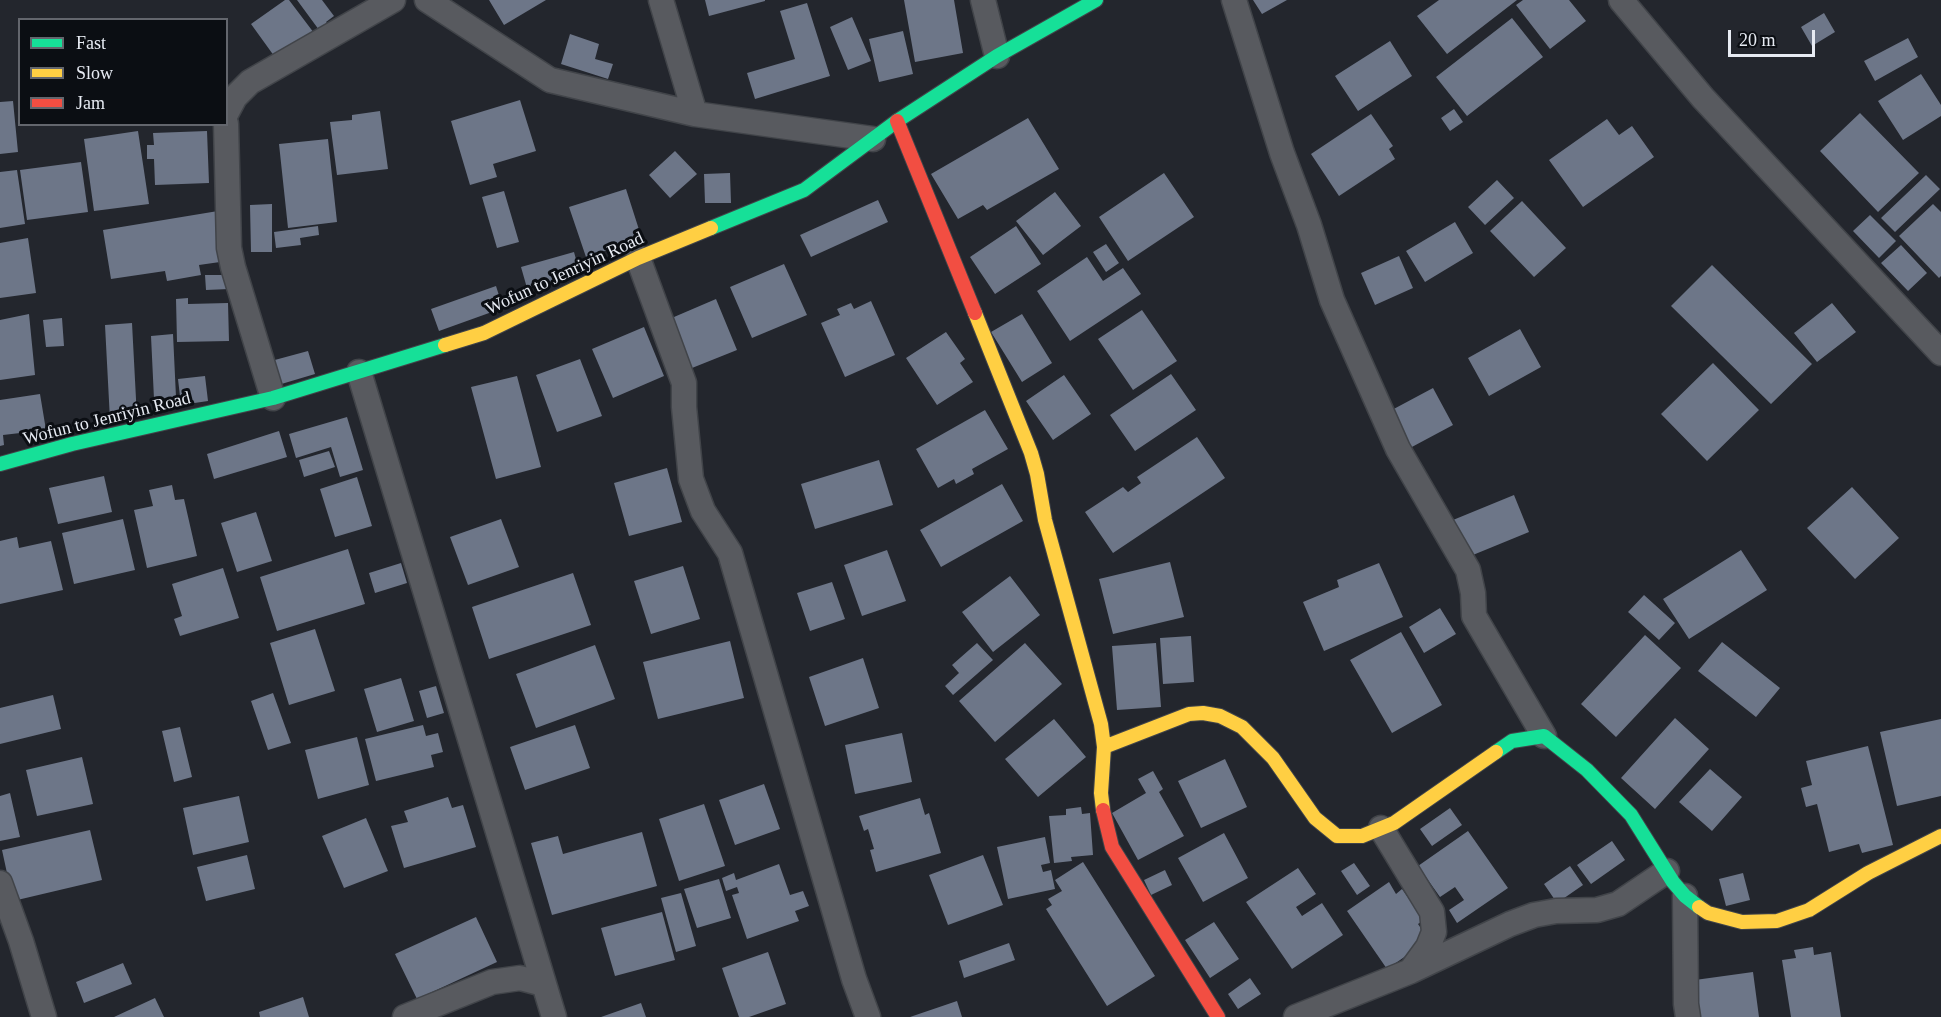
<!DOCTYPE html>
<html>
<head>
<meta charset="utf-8">
<style>
  body { margin:0 }
  #map { position:relative; width:1941px; height:1017px; overflow:hidden; background:#23262d; font-family:"Times New Roman",serif }
  canvas { display:block }
  .legend { position:absolute; left:18px; top:18px; width:210px; height:108px; box-sizing:border-box; background:#0b0e13; border:2px solid #63666d; margin:0; padding:8px 10px; list-style:none; font-size:18px; color:#e7ebf3 }
  .legend li { display:flex; align-items:center; gap:12px; height:30px }
  .legend b { width:30px; border:2px solid #63666d }
  .scale { position:absolute; left:1728px; top:30px; width:87px; height:27px; box-sizing:border-box; border:3px solid #e7ebf3; border-top:0; padding-left:8px; font-size:18px; line-height:21px; white-space:nowrap; color:#e7ebf3; -webkit-text-stroke:4px #0b0e13; paint-order:stroke }
</style>
</head>
<body>
<div id="map">
<canvas width="1941" height="1017"></canvas>
<ul class="legend">
<li><b style="height:8px;background:#16e098"></b>Fast</li>
<li><b style="height:8px;background:#ffcf43"></b>Slow</li>
<li><b style="height:8px;background:#f24e42"></b>Jam</li>
</ul>
<div class="scale">20 m</div>
</div>
<script>
const ctx = document.querySelector('canvas').getContext('2d');
ctx.lineJoin = 'round';
function fill(path, color) {
  ctx.fillStyle = color;
  ctx.fill(path, 'evenodd');
}
function toPath(rows) {
  const path = new Path2D();
  for (const r of rows) {
    path.moveTo(r[0], r[1]);
    for (let i = 2; i < r.length; i += 2) path.lineTo(r[i], r[i + 1]);
  }
  return path;
}
function stroke(path, color, width, dash) {
  ctx.strokeStyle = color;
  ctx.lineWidth = width;
  ctx.lineCap = dash ? 'butt' : 'round';
  ctx.setLineDash(dash || []);
  ctx.stroke(path);
}
function label(font, color, halo, rows, align = 'center') {
  ctx.font = font + ' "Times New Roman",serif';
  ctx.lineWidth = 6;
  ctx.setLineDash([]);
  ctx.textBaseline = 'middle';
  ctx.strokeStyle = halo;
  ctx.fillStyle = color;
  for (const [text, x, y, turn = 0] of rows) {
    ctx.save();
    ctx.translate(x, y);
    ctx.rotate((+turn || 0) * Math.PI / 180);
    ctx.textAlign = isNaN(turn) ? turn : align;
    if (halo) ctx.strokeText(text, 0, 0);
    ctx.fillText(text, 0, 0);
    ctx.restore();
  }
}
const building = toPath([
  [285,0,289,0,314,33,277,60,251,24],
  [297,0,322,0,334,16,326,22,330,27,322,34],
  [489,0,546,0,504,25],
  [705,0,765,0,765,1,709,16],
  [904,0,954,0,963,53,915,62],
  [1253,0,1287,0,1262,14],
  [1439,0,1517,0,1447,54,1417,16],
  [1523,0,1569,0,1586,21,1550,49,1516,5],
  [807,3,830,76,755,99,747,73,795,59,780,11],
  [1824,13,1835,32,1812,46,1801,27],
  [852,17,871,61,848,70,830,27],
  [1512,18,1543,57,1467,116,1436,77],
  [903,31,913,74,879,82,869,39],
  [570,34,599,44,595,59,613,64,608,79,561,64],
  [1908,38,1918,57,1875,81,1864,61],
  [1390,41,1412,76,1358,111,1335,76],
  [1921,74,1941,105,1941,116,1903,140,1878,101],
  [520,100,536,151,493,164,497,177,470,185,451,121],
  [13,101,18,152,0,154,0,102],
  [1454,109,1463,122,1450,131,1441,118],
  [380,111,388,169,337,175,330,122,352,120,352,115],
  [1860,113,1919,173,1878,212,1820,151],
  [1371,114,1393,146,1389,149,1395,159,1339,196,1311,154],
  [1028,118,1059,169,987,210,983,205,958,219,931,174],
  [1607,119,1619,135,1632,126,1654,157,1583,207,1549,160],
  [138,131,149,204,94,211,84,139],
  [207,131,209,183,155,185,154,159,147,159,147,145,154,145,153,133],
  [328,139,337,222,288,228,279,144],
  [675,151,697,174,670,198,649,175],
  [81,162,88,212,27,220,20,170],
  [17,170,25,224,0,228,0,172],
  [730,173,731,203,705,203,704,174],
  [1164,173,1194,217,1128,261,1099,217],
  [1926,175,1940,189,1895,232,1881,218],
  [1497,180,1514,198,1485,225,1468,207],
  [626,189,642,239,586,257,569,207],
  [504,191,519,242,497,248,482,197],
  [1055,192,1081,226,1043,255,1016,221],
  [878,200,888,222,811,257,800,235],
  [1522,201,1566,248,1534,277,1490,231],
  [272,204,272,252,251,252,250,205],
  [1933,204,1941,212,1941,276,1939,278,1899,236],
  [218,211,227,261,199,265,201,275,167,281,165,271,111,279,103,230],
  [1870,215,1896,241,1879,258,1853,231],
  [1455,222,1473,253,1425,282,1406,251],
  [318,226,319,235,300,238,301,245,276,248,274,232],
  [1016,226,1041,264,995,294,970,257],
  [28,238,36,293,0,298,0,243],
  [1106,244,1119,263,1106,272,1093,252],
  [1901,245,1927,273,1908,291,1881,263],
  [574,252,580,274,527,288,521,267],
  [1399,256,1413,288,1375,305,1361,273],
  [1087,257,1103,281,1123,268,1141,294,1070,341,1037,291],
  [784,264,807,315,752,338,730,287],
  [1712,265,1812,364,1771,404,1671,306],
  [205,275,229,275,229,289,206,290],
  [496,286,503,308,439,331,431,309],
  [188,298,188,304,228,303,229,341,177,342,176,299],
  [716,299,737,350,687,370,667,320],
  [871,301,895,355,845,377,821,323,840,315,837,309,851,303,854,309],
  [1832,303,1856,332,1817,362,1794,333],
  [1142,310,1177,361,1133,390,1098,339],
  [29,314,35,375,0,380,0,320],
  [1022,314,1052,363,1022,382,991,332],
  [62,318,64,346,46,347,43,320],
  [132,323,137,418,110,420,105,325],
  [644,327,664,376,613,398,592,349],
  [1520,329,1541,367,1489,396,1468,358],
  [946,332,965,359,960,363,973,382,937,405,906,358],
  [173,334,176,397,154,399,151,336],
  [308,351,315,374,278,385,271,361],
  [580,359,602,416,557,432,536,375],
  [1713,363,1759,410,1707,461,1661,414],
  [1171,374,1196,410,1135,451,1110,415],
  [1064,375,1091,414,1053,440,1026,401],
  [205,376,208,401,181,405,178,379],
  [517,376,541,467,496,479,471,387],
  [1433,388,1453,425,1410,448,1390,411],
  [40,394,46,430,3,435,4,445,0,446,0,400],
  [985,410,1008,449,972,469,974,474,956,484,954,479,938,488,916,449],
  [347,417,363,470,340,477,331,447,296,458,289,434],
  [279,431,287,457,214,479,207,454],
  [1197,437,1225,478,1113,553,1085,512,1123,487,1128,492,1141,483,1137,477],
  [329,451,335,467,304,477,299,460],
  [879,460,893,505,815,529,801,484],
  [667,468,682,522,629,536,614,483],
  [104,476,112,512,58,524,49,488],
  [357,477,372,526,335,537,320,489],
  [1002,484,1023,521,941,567,920,530],
  [172,485,175,500,184,499,197,556,147,568,134,510,153,506,149,490],
  [1852,487,1899,538,1855,579,1807,528],
  [1514,495,1529,532,1468,557,1453,520],
  [256,512,272,561,237,572,221,523],
  [123,519,135,570,74,584,62,533],
  [501,519,519,567,468,585,450,537],
  [17,537,19,548,51,541,63,590,0,604,0,541],
  [348,549,365,604,277,631,260,577],
  [887,550,906,601,862,616,844,565],
  [1741,550,1767,590,1689,639,1663,599],
  [1170,562,1184,617,1113,634,1099,579],
  [401,563,407,583,375,593,369,573],
  [1379,563,1403,617,1324,651,1303,602,1339,587,1337,580],
  [683,566,700,619,651,634,634,581],
  [223,568,239,618,180,636,174,619,182,616,172,584],
  [573,573,591,625,489,659,472,607],
  [1010,576,1040,615,993,652,962,612],
  [832,582,845,619,810,631,797,593],
  [1644,595,1675,623,1659,640,1628,612],
  [1440,608,1456,634,1424,653,1409,627],
  [315,629,335,691,289,705,270,643],
  [1401,632,1442,705,1392,733,1350,660],
  [1645,635,1681,668,1616,737,1581,704],
  [1191,636,1194,682,1163,684,1160,638],
  [730,641,744,698,658,719,643,662],
  [1722,642,1780,688,1756,717,1698,671],
  [977,643,993,660,953,695,945,686,959,673,952,665],
  [1025,643,1062,684,995,742,959,701],
  [1156,643,1161,707,1117,710,1112,646],
  [595,645,615,699,536,728,516,674],
  [863,658,879,708,825,726,809,677],
  [401,678,414,721,377,732,364,689],
  [436,686,444,713,427,718,419,691],
  [273,693,291,743,268,750,251,701],
  [53,695,61,729,0,744,0,708],
  [1675,718,1709,749,1655,809,1621,778],
  [1054,719,1086,757,1038,797,1005,759],
  [1941,719,1941,796,1897,806,1880,732],
  [423,725,426,736,438,733,443,752,431,755,434,767,376,781,365,739],
  [575,725,590,768,525,790,510,747],
  [180,727,192,777,174,782,162,731],
  [902,733,912,782,855,794,845,745],
  [357,737,369,785,318,799,305,750],
  [1868,746,1893,845,1862,853,1859,844,1829,852,1817,804,1806,807,1801,788,1812,785,1806,761],
  [82,757,93,804,37,816,26,770],
  [1225,759,1247,807,1201,828,1178,781],
  [1710,769,1742,797,1712,831,1679,802],
  [1153,771,1163,789,1159,792,1184,836,1138,860,1112,813,1146,793,1138,779],
  [764,784,780,829,735,845,719,800],
  [10,793,20,837,0,841,0,796],
  [239,796,249,842,193,855,183,808],
  [448,797,452,808,463,805,476,847,404,868,391,826,408,822,404,811],
  [920,798,925,815,929,813,941,853,876,872,870,850,874,849,868,829,864,831,859,816],
  [704,804,725,866,679,881,659,819],
  [1081,807,1082,814,1090,813,1093,855,1071,857,1072,861,1054,863,1049,816,1066,815,1066,809],
  [1450,808,1462,825,1432,846,1420,829],
  [366,818,388,871,344,888,322,836],
  [90,830,102,880,13,901,2,850],
  [1468,831,1508,888,1457,923,1449,910,1464,900,1455,887,1440,897,1418,866],
  [642,832,657,886,552,915,531,843,558,836,563,854],
  [1224,833,1248,878,1203,902,1178,858],
  [1045,837,1050,863,1041,865,1043,872,1051,870,1055,889,1008,899,997,847],
  [1612,841,1625,860,1591,884,1577,865],
  [247,855,255,889,206,901,197,867],
  [983,855,1003,905,948,925,929,875],
  [1083,862,1155,976,1107,1006,1046,909,1052,905,1048,899,1062,891,1055,880],
  [1354,863,1370,886,1357,895,1341,871],
  [779,864,790,895,803,891,809,906,795,911,799,921,747,939,732,895,739,893,737,887,726,891,722,878,734,873,736,880],
  [1570,866,1583,885,1557,903,1544,884],
  [1298,868,1316,894,1296,907,1302,916,1322,903,1343,935,1292,969,1246,902],
  [1165,870,1172,885,1151,895,1144,880],
  [1743,873,1750,900,1726,906,1719,879],
  [719,879,731,918,697,928,684,889],
  [1389,882,1396,894,1402,889,1424,920,1418,924,1429,940,1387,969,1347,911],
  [681,893,696,946,676,952,661,898],
  [662,912,675,960,615,976,601,928],
  [476,917,497,962,417,999,395,954],
  [1214,922,1239,959,1210,978,1185,940],
  [1009,943,1015,960,964,978,959,961],
  [1813,947,1814,955,1831,952,1841,1017,1791,1017,1782,960,1796,958,1794,950],
  [768,952,786,1004,749,1017,739,1017,722,968],
  [123,963,132,984,84,1003,76,982],
  [1753,972,1759,1017,1699,1017,1695,980],
  [1250,978,1261,994,1238,1009,1228,994],
  [303,997,309,1017,260,1017,259,1012],
  [155,998,164,1017,114,1017],
  [957,1001,962,1017,910,1017],
  [641,1003,646,1017,601,1017]
]);
const street = toPath([
  [427,0,550,80,695,114,873,139],
  [661,0,695,114],
  [983,0,997,56],
  [1234,0,1282,153,1309,225,1332,300,1398,449,1468,570,1473,593,1474,616,1544,736],
  [1621,0,1703,98,1941,353],
  [226,114,235,97,250,82,393,0],
  [226,124,229,248,233,267,273,398],
  [638,258,684,383,684,407,691,479,703,511,730,553,854,979,868,1017],
  [359,372,554,1017],
  [1381,828,1432,912,1434,932,1428,947,1412,969],
  [0,883,21,941,44,1017],
  [1685,896,1686,1004,1688,1017],
  [405,1017,492,982,520,978,543,984],
  [1296,1017,1411,971,1510,924,1534,915,1556,911,1597,910,1618,904,1667,871]
]);
const fast = toPath([
  [711,228,804,190,897,121,997,56,1096,0],
  [0,464,72,444,273,398,445,345],
  [1496,752,1512,741,1544,736,1587,770,1631,815,1673,882,1685,896,1699,907]
]);
const slow = toPath([
  [975,313,1031,453,1037,474,1045,520,1101,724,1104,747,1101,793,1103,810],
  [445,345,484,333,638,258,711,228],
  [1104,747,1189,714,1203,713,1220,716,1242,727,1273,758,1315,818,1337,836,1362,836,1394,823,1496,752],
  [1699,907,1708,913,1742,922,1777,921,1809,910,1868,873,1941,836]
]);
const jam = toPath([
  [897,121,975,313],
  [1103,810,1112,847,1218,1017]
]);
const streetNames = [
  ["Wofun to Jenriyin Road",565,274,-25],
  ["Wofun to Jenriyin Road",107,419,-14]
];
fill(building, '#6d7688');
stroke(street, '#414449', 27);
stroke(fast, '#414449', 16);
stroke(slow, '#414449', 16);
stroke(jam, '#414449', 16);
stroke(street, '#585a5f', 24);
stroke(fast, '#16e098', 14);
stroke(slow, '#ffcf43', 14);
stroke(jam, '#f24e42', 14);
label('18px', '#e7ebf3', '#0b0e13', streetNames);
</script>
</body>
</html>
